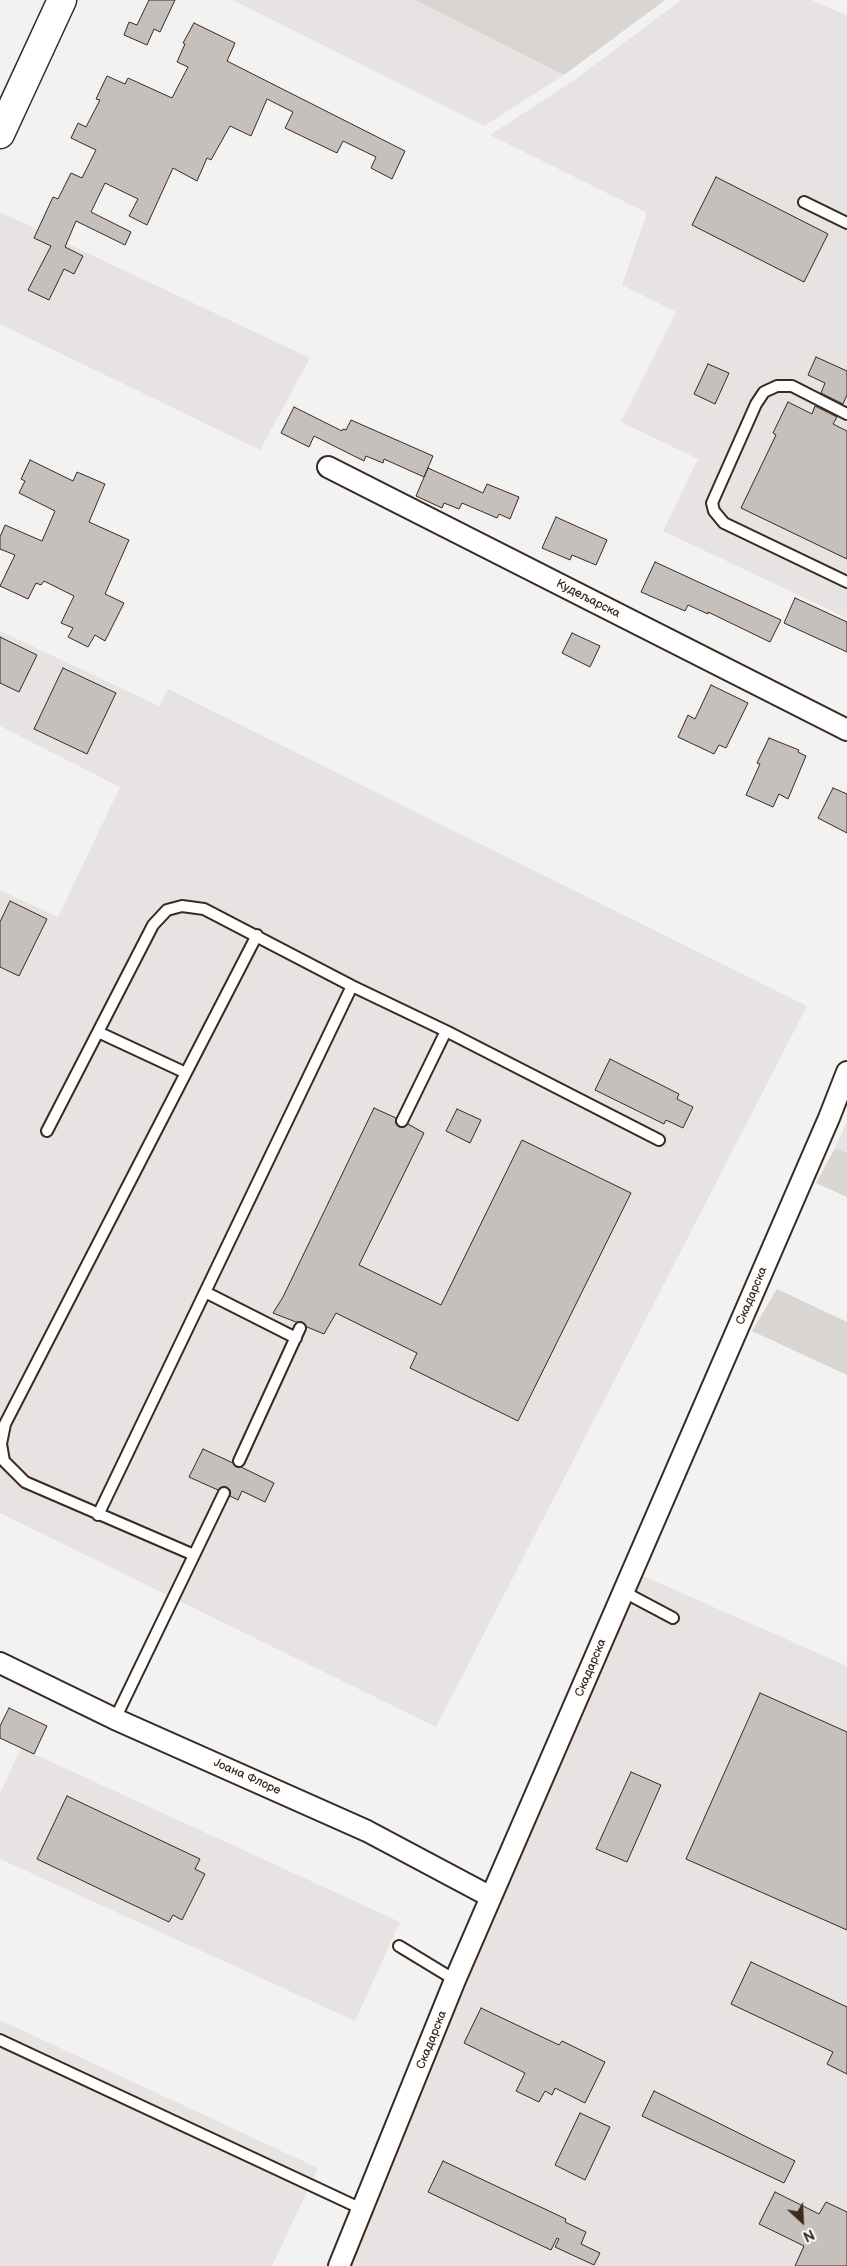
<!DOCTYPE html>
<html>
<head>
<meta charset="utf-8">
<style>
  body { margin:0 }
  #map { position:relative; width:847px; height:2266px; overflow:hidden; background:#f3f2f2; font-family:"Balsamiq Sans",sans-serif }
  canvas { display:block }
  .north { position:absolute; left:777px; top:2196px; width:50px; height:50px; -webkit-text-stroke:4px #fff; paint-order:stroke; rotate:155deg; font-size:14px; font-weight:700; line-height:20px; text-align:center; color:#3b2a1e }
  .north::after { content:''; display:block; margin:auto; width:18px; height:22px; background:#3b2a1e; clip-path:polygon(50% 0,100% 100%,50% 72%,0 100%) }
</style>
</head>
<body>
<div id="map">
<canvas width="847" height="2266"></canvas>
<div class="north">N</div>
</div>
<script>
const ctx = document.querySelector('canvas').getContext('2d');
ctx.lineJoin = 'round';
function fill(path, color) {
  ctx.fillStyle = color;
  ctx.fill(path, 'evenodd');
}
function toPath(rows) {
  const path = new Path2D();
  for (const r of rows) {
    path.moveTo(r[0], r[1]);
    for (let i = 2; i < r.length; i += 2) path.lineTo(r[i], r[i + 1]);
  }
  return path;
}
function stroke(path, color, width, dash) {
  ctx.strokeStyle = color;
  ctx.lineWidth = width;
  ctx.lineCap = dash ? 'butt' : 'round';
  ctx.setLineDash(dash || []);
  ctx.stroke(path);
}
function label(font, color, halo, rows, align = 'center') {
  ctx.font = font + ' "Balsamiq Sans",sans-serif';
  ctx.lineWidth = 4;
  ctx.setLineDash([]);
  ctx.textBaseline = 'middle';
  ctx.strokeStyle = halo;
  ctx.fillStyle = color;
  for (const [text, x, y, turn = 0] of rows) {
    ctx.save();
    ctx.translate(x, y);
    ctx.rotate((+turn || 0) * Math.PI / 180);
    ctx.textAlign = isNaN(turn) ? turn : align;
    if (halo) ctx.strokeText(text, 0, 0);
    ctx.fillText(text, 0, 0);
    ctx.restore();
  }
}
const built = toPath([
  [233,0,415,0,564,75,484,126],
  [681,0,812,0,847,16,847,618,663,531,698,459,621,422,676,312,622,285,647,213,490,135,573,81],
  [0,212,310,358,260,450,0,324],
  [0,631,159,706,168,689,807,1006,436,1727,0,1513,0,890,58,917,120,787,0,726],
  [847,1122,847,1153,835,1148],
  [641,1575,847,1666,847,2266,340,2266],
  [21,1748,400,1922,355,2021,0,1859,0,1793],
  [0,2020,318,2168,272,2266,0,2266]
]);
const green = toPath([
  [415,0,665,0,564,75],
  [835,1148,847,1153,847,1197,816,1183],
  [777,1289,847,1322,847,1375,752,1331]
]);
const building = toPath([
  [149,0,175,0,160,32,154,29,147,45,124,35,129,22,137,25,149,0],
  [194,23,235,43,227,61,405,151,392,179,371,168,376,157,343,141,337,153,285,128,293,112,267,99,251,136,230,126,211,160,207,158,197,181,173,168,147,225,129,216,138,199,105,183,91,212,131,232,125,245,76,221,65,247,83,256,74,274,64,269,49,300,28,290,51,246,34,238,53,197,58,199,71,173,82,178,96,150,71,138,78,123,86,127,100,100,96,99,107,76,125,84,128,78,172,98,188,67,177,62,185,44,183,43,194,23],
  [716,177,828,234,804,282,692,225,716,177],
  [816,357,847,371,847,395,843,404,821,393,825,383,808,375,816,357],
  [708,364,729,373,715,404,694,394,708,364],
  [788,402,812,414,815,406,837,417,833,424,847,431,847,559,741,508,776,435,773,433,788,402],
  [294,407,342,431,343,429,346,430,351,420,433,456,424,477,384,459,383,463,366,456,364,461,314,436,309,447,281,433,294,407],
  [30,460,73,481,77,472,105,484,89,522,129,540,105,594,124,603,105,641,95,635,88,647,68,637,73,628,61,623,74,596,44,581,41,585,36,583,28,599,0,586,15,555,0,549,0,537,5,525,42,541,55,511,19,493,25,481,21,479,30,460],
  [428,468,483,493,487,484,519,497,510,519,499,514,497,518,462,503,459,509,444,503,442,508,416,496,428,468],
  [556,517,607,540,596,565,572,555,570,560,542,548,556,517],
  [655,562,781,620,770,642,708,612,708,614,688,605,685,611,641,592,655,562],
  [795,598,847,622,847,652,784,623,795,598],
  [572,633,600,646,590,667,562,653,572,633],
  [0,637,37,655,19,692,0,683,0,637],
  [63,668,116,693,87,754,34,729,63,668],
  [711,685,748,703,726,748,719,745,714,754,678,737,688,715,695,719,711,685],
  [769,738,799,750,798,752,806,756,788,799,779,794,773,807,746,795,760,764,757,763,769,738],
  [833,788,847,794,847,833,818,818,833,788],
  [10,901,47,919,19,976,0,967,0,922,10,901],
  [610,1059,679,1094,677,1099,693,1107,683,1128,666,1120,664,1124,595,1090,610,1059],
  [374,1108,396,1118,396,1124,399,1127,405,1127,408,1124,424,1133,359,1265,441,1305,522,1140,631,1193,518,1421,410,1368,417,1353,336,1313,324,1334,307,1327,302,1322,296,1322,273,1313,283,1297,374,1108],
  [457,1109,481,1120,470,1143,446,1131,457,1109],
  [203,1449,233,1463,236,1467,241,1467,274,1483,265,1502,242,1491,238,1500,230,1496,230,1490,227,1487,221,1487,218,1490,189,1477,203,1449],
  [760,1693,847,1732,847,1930,686,1859,760,1693],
  [9,1708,47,1726,34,1754,0,1738,0,1726,9,1708],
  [631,1772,661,1785,627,1862,596,1849,631,1772],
  [67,1796,200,1859,195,1869,205,1874,182,1920,173,1915,169,1922,37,1859,67,1796],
  [751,1962,847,2007,847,2074,827,2064,833,2052,731,2004,751,1962],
  [481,2008,559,2045,562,2041,605,2062,585,2103,555,2088,552,2095,545,2091,539,2102,516,2091,525,2073,464,2043,481,2008],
  [654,2091,795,2161,784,2183,642,2116,654,2091],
  [580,2113,610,2127,585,2180,555,2165,580,2113],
  [443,2161,566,2219,565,2222,586,2232,581,2244,600,2253,594,2265,555,2247,559,2239,557,2238,551,2250,428,2192,443,2161],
  [775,2192,819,2214,826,2202,847,2212,847,2266,795,2266,804,2246,759,2224,775,2192]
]);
const lane = toPath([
  [804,202,847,223],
  [847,414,792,386,777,386,764,392,756,404,712,503,714,511,724,523,847,582],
  [98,1032,186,1073],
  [402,1121,446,1031],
  [47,1131,153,925,167,910,182,906,204,909,352,986,446,1031,659,1140],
  [205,1292,296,1338],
  [239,1461,300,1328],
  [98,1515,352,986],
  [194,1555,25,1482,4,1461,1,1444,5,1424,257,935],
  [624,1592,673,1618],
  [115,1719,224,1493],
  [399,1946,455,1980],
  [0,2040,364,2210]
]);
const street = toPath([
  [328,467,847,730],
  [0,1663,115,1719,367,1831,491,1897],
  [339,2266,455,1980,829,1118,847,1072]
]);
const primary = toPath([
  [0,134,62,0]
]);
const streetNames = [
  ["Кудељарска",588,599,27],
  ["Скадарска",752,1296,-67],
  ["Скадарска",591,1668,-67],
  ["Јоана Флоре",247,1777,24],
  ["Скадарска",432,2040,-68]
];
fill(built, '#e6e3e2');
fill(green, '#d8d5d2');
fill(building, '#c6c0bd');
stroke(building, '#3b2a1e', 1);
stroke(lane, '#3b2a1e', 14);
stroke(street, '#3b2a1e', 24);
stroke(primary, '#3b2a1e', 31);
stroke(lane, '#fff', 10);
stroke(street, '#fff', 20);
stroke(primary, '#fff', 28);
label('12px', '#3b2a1e', '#fff', streetNames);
</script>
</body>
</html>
